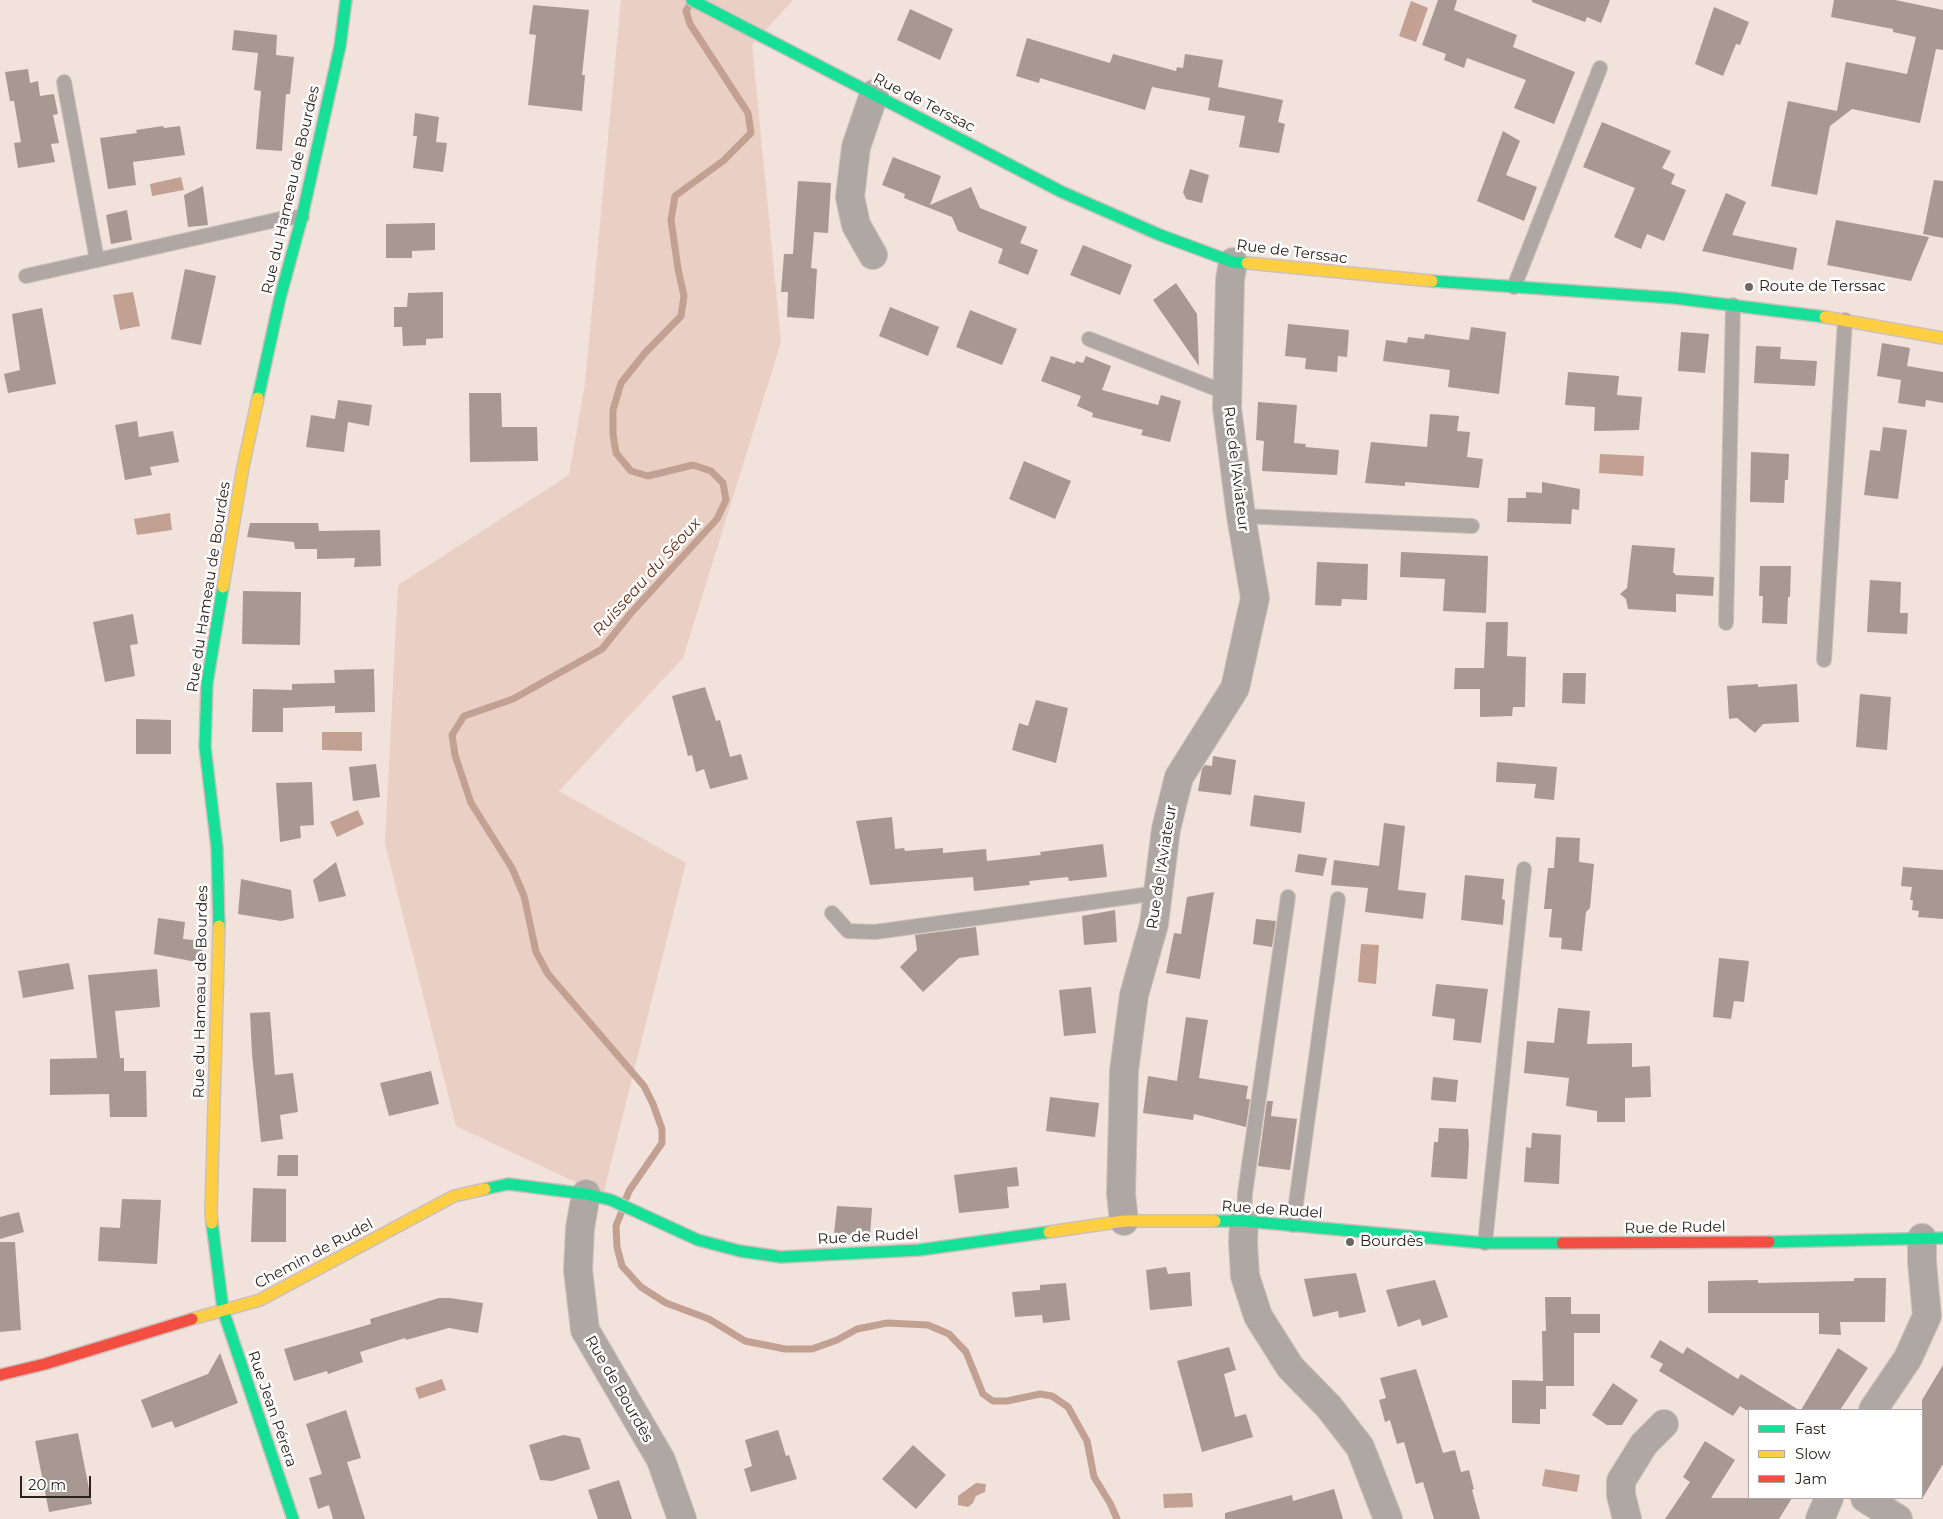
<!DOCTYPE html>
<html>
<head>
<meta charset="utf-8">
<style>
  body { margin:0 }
  #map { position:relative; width:1943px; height:1519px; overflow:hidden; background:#f2e2dc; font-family:Montserrat,sans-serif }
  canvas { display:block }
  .legend { position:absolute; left:1748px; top:1409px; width:175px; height:90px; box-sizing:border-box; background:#fff; border:1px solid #aba6a5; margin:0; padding:6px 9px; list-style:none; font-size:15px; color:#2c211d }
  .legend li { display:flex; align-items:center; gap:10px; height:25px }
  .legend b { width:25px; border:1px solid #aba6a5 }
  .scale { position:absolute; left:20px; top:1476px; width:71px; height:22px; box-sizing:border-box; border:2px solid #2c211d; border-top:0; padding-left:6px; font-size:15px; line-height:18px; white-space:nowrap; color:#2c211d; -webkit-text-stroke:4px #fff; paint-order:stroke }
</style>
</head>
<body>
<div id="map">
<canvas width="1943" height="1519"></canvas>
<ul class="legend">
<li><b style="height:6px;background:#16e098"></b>Fast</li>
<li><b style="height:6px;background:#ffcf43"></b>Slow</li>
<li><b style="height:6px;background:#f24e42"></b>Jam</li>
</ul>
<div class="scale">20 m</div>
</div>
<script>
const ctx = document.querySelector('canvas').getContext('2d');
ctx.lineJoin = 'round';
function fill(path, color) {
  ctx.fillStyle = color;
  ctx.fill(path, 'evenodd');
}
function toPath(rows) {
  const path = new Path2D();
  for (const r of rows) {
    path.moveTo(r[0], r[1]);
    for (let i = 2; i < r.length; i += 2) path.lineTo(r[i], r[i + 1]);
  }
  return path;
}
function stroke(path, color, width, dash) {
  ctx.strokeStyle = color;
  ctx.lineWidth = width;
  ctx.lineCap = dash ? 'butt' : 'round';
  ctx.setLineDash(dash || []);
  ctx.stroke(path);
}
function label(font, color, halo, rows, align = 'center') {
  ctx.font = font + ' Montserrat,sans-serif';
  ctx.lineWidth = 5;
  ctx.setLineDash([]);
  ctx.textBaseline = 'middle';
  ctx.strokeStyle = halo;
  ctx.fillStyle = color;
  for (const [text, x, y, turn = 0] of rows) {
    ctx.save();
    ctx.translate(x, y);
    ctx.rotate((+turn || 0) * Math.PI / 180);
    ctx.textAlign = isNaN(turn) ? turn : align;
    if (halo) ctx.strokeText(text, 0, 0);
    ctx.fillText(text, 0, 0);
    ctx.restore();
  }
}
const green = toPath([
  [621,0,793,0,752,45,781,342,683,658,559,791,686,863,603,1195,456,1126,385,844,398,585,569,475,585,384]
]);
const water = toPath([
  [1411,1,1428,8,1416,42,1399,36],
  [181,177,184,190,152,196,150,184],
  [133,292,140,326,120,330,113,295],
  [1600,454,1644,456,1643,476,1599,473],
  [170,513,172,530,137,535,134,519],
  [322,732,362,732,362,751,322,750],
  [358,810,364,824,337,837,330,822],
  [1361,944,1379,945,1376,984,1358,982],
  [442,1379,446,1390,419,1399,415,1388],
  [1545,1469,1580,1475,1577,1492,1542,1486],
  [976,1483,986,1484,985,1492,976,1496,973,1503,968,1507,958,1505,958,1496],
  [1192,1493,1193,1507,1164,1508,1163,1494]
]);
const stream = toPath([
  [625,1201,629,1191,662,1143,662,1129,653,1104,644,1086,548,974,536,952,524,896,512,868,471,803,455,755,452,735,464,716,513,699,602,649,631,613,717,519,726,500,723,483,711,471,693,465,648,476,631,471,616,453,613,434,613,410,621,383,645,353,681,316,684,296,678,269,671,220,675,196,723,161,751,133,748,113,690,24,686,11,689,6],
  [622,1211,616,1226,617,1247,622,1266,641,1287,666,1303,709,1319,745,1341,785,1349,812,1349,837,1340,857,1329,887,1323,928,1325,949,1334,966,1352,983,1394,993,1401,1007,1401,1040,1394,1052,1396,1068,1407,1087,1441,1094,1477,1110,1503,1117,1519]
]);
const building = toPath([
  [1438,0,1457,0,1454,10,1517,35,1513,47,1575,72,1554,124,1514,108,1526,80,1467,58,1464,68,1444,60,1446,54,1422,45],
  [1532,0,1610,0,1601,23,1587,17,1585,22,1532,2],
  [1834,0,1895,0,1943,10,1943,50,1936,49,1920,123,1852,109,1830,126,1817,195,1771,186,1788,101,1837,111,1846,62,1907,74,1916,37,1893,32,1893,29,1831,17],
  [533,5,589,10,582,75,585,75,582,111,528,105,536,35,529,34],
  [1714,7,1749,22,1740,45,1736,44,1723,76,1695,64],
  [910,9,953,29,940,60,897,40],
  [234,30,277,35,276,55,294,57,290,94,286,94,282,151,256,149,261,91,254,90,258,53,232,50],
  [1027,38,1110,63,1113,54,1176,71,1177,67,1183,68,1185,54,1223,60,1218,87,1283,100,1278,122,1285,124,1279,153,1239,147,1245,116,1208,110,1210,98,1152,87,1145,110,1040,78,1039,83,1016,76],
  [28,69,30,83,38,81,40,96,54,94,58,114,53,115,59,143,51,144,55,162,18,168,14,143,21,142,14,101,10,101,5,72],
  [415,113,439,117,436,142,447,143,443,172,413,168,417,136,413,136],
  [1602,122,1671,151,1662,168,1675,174,1671,184,1686,190,1664,241,1647,234,1641,249,1614,237,1635,188,1583,167],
  [163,126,164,128,180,126,185,155,133,162,136,185,108,189,100,138,137,133,136,130],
  [1503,131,1520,141,1506,175,1537,187,1524,221,1477,201],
  [893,157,941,176,930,205,971,187,980,208,1027,227,1020,243,1038,250,1028,275,998,263,1003,249,958,231,952,217,904,198,905,194,882,185],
  [1190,169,1209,175,1202,203,1186,199,1183,192],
  [1934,180,1943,181,1943,238,1923,234],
  [798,181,831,183,828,233,814,232,811,268,817,269,814,319,787,317,788,292,781,292,784,254,793,254],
  [203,186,208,225,188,227,184,195],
  [1726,193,1746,202,1732,235,1797,248,1793,270,1702,251],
  [127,210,132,240,111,244,106,215],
  [1836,220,1929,237,1911,281,1827,265],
  [435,223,435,250,412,251,412,258,386,258,386,224],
  [1083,245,1132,265,1120,295,1070,275],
  [185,269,216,276,201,345,171,339],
  [1176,283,1197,314,1199,366,1153,300],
  [443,292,443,338,426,339,426,345,403,346,402,327,394,327,394,307,407,307,408,293],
  [890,307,939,327,928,356,879,336],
  [42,308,56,384,8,393,4,374,20,370,12,314],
  [970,310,1017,329,1002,365,956,347],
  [1288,324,1349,330,1347,357,1338,356,1337,372,1305,369,1306,358,1285,356],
  [1471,327,1506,332,1499,394,1448,387,1450,370,1383,361,1386,340,1407,343,1408,337,1424,339,1425,334,1469,340],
  [1681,332,1709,334,1705,373,1678,371],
  [1882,343,1910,348,1907,366,1943,372,1943,403,1926,400,1925,407,1898,403,1901,380,1877,376],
  [1756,346,1781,347,1780,359,1817,361,1815,386,1754,383],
  [1051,356,1075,364,1076,361,1083,363,1086,356,1111,366,1102,390,1158,405,1161,395,1181,401,1170,442,1141,435,1143,430,1092,417,1093,413,1077,406,1081,396,1041,381],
  [1568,372,1619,376,1617,395,1642,397,1639,430,1594,431,1595,407,1565,405],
  [469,393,501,393,502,427,537,427,538,461,470,462],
  [338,400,372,405,369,426,348,422,344,452,306,447,311,415,335,419],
  [1258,402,1297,405,1294,443,1306,444,1305,447,1339,450,1337,475,1262,471,1264,441,1256,440],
  [1430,414,1459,416,1457,431,1470,432,1467,457,1483,459,1479,488,1405,482,1405,486,1365,483,1371,442,1427,447],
  [137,421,139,437,173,431,179,462,150,467,152,475,125,480,115,425],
  [1883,427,1907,430,1898,499,1864,495,1870,450,1880,451],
  [1751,452,1789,454,1788,480,1785,480,1784,503,1750,502],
  [1024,461,1071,481,1055,519,1009,499],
  [1542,482,1580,489,1579,510,1572,509,1571,524,1507,522,1508,498,1526,498,1526,492,1542,493],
  [250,523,318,523,319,531,380,530,381,566,354,567,355,558,317,559,317,549,295,549,294,542,247,537],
  [1632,545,1675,548,1673,573,1675,573,1675,575,1714,577,1713,596,1676,594,1676,612,1628,609,1626,599,1620,594,1627,588],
  [1401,552,1488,556,1486,613,1443,611,1445,579,1400,577],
  [1317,562,1368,564,1367,600,1342,599,1341,606,1315,605],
  [1760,566,1791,566,1790,597,1788,597,1787,624,1762,623,1763,596,1759,596],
  [1870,580,1901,582,1900,613,1908,613,1907,634,1867,632],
  [243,591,301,592,300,645,242,644],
  [133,614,138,644,130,645,135,676,105,682,93,622],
  [1486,622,1508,622,1507,656,1526,657,1525,707,1513,707,1512,716,1480,717,1480,689,1454,689,1455,668,1484,668],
  [374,669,375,712,335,713,335,706,283,708,283,732,252,732,253,689,292,690,292,684,335,683,334,670],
  [1563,673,1586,673,1585,704,1562,703],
  [1758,684,1758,687,1797,684,1799,722,1763,724,1755,733,1737,718,1729,719,1727,686],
  [705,687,716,721,720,720,730,757,741,754,748,779,710,789,704,769,696,772,692,755,688,756,672,696],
  [1860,694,1891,697,1887,750,1856,747],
  [1036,700,1068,708,1056,763,1012,750,1019,723,1028,726],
  [136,719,171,720,171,754,136,754],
  [1213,756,1236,760,1231,795,1198,791,1202,769,1205,765,1212,766],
  [1497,762,1557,767,1554,800,1534,798,1536,784,1496,782],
  [376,764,380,797,353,801,349,767],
  [312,782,314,825,300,826,301,838,280,842,276,783],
  [1254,795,1305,802,1301,833,1250,826],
  [892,817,895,849,904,848,905,851,943,848,943,853,986,849,987,861,1041,855,1040,852,1103,844,1107,877,1069,881,1068,877,1029,881,1030,885,974,891,973,877,870,885,856,821],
  [1384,823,1405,826,1398,890,1426,893,1423,919,1365,912,1368,888,1331,885,1334,860,1379,866],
  [1556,837,1580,838,1579,862,1594,864,1590,908,1586,912,1582,951,1561,949,1562,938,1549,937,1552,909,1544,909,1548,868,1554,868],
  [1298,854,1327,858,1323,876,1295,872],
  [336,862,346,896,319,902,313,880],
  [1903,867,1943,870,1943,919,1918,917,1919,911,1912,910,1913,900,1910,900,1912,887,1901,886],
  [1465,875,1504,879,1502,899,1505,900,1503,925,1461,920],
  [241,879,291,890,294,918,281,921,238,914],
  [1214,892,1200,979,1166,973,1174,933,1181,934,1187,897],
  [1115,910,1117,942,1084,945,1082,916],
  [158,918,185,922,183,939,203,941,202,963,154,954],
  [1256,919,1276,921,1272,947,1253,944],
  [976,927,979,955,959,958,923,992,900,967,917,950,915,935],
  [1719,958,1749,961,1744,1002,1734,1001,1731,1019,1713,1017],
  [69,963,74,989,23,998,18,971],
  [157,969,160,1007,115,1011,120,1058,124,1058,124,1071,146,1071,147,1117,110,1117,109,1094,50,1095,50,1059,97,1058,88,975],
  [1436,984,1488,989,1481,1043,1453,1040,1455,1019,1432,1016],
  [1091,987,1096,1033,1064,1036,1059,990],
  [1558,1008,1590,1011,1587,1044,1632,1043,1632,1067,1650,1066,1651,1097,1625,1098,1625,1122,1597,1122,1597,1111,1566,1106,1569,1078,1524,1073,1527,1041,1554,1043],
  [270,1012,275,1075,293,1073,298,1112,280,1115,283,1139,261,1142,252,1054,250,1013],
  [1186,1017,1208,1020,1199,1078,1248,1086,1246,1099,1250,1099,1246,1127,1194,1114,1193,1120,1143,1113,1148,1076,1177,1081],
  [431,1071,439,1104,389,1116,380,1083],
  [1433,1077,1458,1080,1456,1102,1431,1100],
  [1050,1097,1099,1103,1095,1137,1046,1131],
  [1267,1101,1273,1101,1271,1116,1297,1119,1290,1170,1258,1166],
  [1439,1128,1468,1129,1469,1144,1467,1179,1431,1177,1434,1142,1438,1142],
  [1532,1133,1561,1135,1559,1184,1524,1182,1526,1147,1531,1148],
  [278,1155,298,1155,298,1176,277,1176],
  [1017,1167,1019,1186,1007,1187,1009,1208,959,1213,954,1175],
  [253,1188,286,1189,286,1242,251,1242],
  [122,1199,161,1200,157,1264,98,1261,100,1227,120,1228],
  [837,1206,872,1208,870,1236,834,1234],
  [19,1212,24,1232,0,1239,0,1217],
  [0,1242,15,1242,21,1330,0,1332],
  [1166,1267,1168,1274,1190,1272,1192,1306,1150,1310,1146,1270],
  [1356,1273,1366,1312,1339,1318,1338,1311,1313,1317,1304,1279],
  [1854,1278,1886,1278,1885,1322,1840,1322,1841,1335,1819,1334,1819,1313,1708,1313,1708,1281,1758,1280,1758,1283,1854,1281],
  [1435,1280,1448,1317,1422,1326,1420,1319,1398,1327,1386,1290],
  [1066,1283,1070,1320,1043,1323,1042,1315,1015,1317,1012,1292,1040,1290,1040,1285],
  [1545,1297,1571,1297,1571,1314,1600,1314,1600,1333,1574,1333,1574,1386,1546,1386,1546,1409,1540,1409,1540,1424,1512,1423,1512,1380,1543,1381,1542,1331,1546,1331],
  [439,1298,450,1298,483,1303,478,1333,449,1328,406,1340,405,1338,360,1352,363,1362,328,1374,327,1371,294,1381,284,1349,371,1324,370,1319],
  [1660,1340,1683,1354,1687,1347,1738,1379,1741,1374,1799,1410,1746,1410,1740,1406,1733,1416,1659,1371,1663,1364,1650,1357],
  [1229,1347,1236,1370,1224,1374,1235,1417,1246,1414,1253,1437,1202,1452,1177,1361],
  [1838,1348,1868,1368,1840,1410,1801,1410],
  [220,1353,238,1403,175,1428,172,1421,152,1428,141,1400,208,1374],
  [1943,1365,1943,1464,1922,1499,1922,1400],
  [1416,1369,1443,1453,1455,1450,1461,1472,1469,1470,1474,1489,1472,1490,1480,1519,1434,1519,1423,1482,1416,1484,1404,1442,1397,1444,1390,1420,1385,1422,1379,1400,1386,1398,1380,1378],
  [1613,1383,1638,1400,1622,1425,1607,1425,1592,1415],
  [346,1410,361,1458,347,1462,365,1519,333,1519,329,1505,318,1509,309,1478,322,1474,306,1424],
  [778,1430,786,1456,789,1455,797,1479,751,1492,744,1469,752,1466,745,1440],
  [78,1433,92,1504,49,1512,35,1441],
  [563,1435,580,1438,590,1469,552,1481,540,1480,529,1445],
  [1705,1441,1735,1460,1711,1498,1792,1498,1779,1519,1665,1519,1690,1482,1683,1477],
  [913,1445,946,1475,916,1509,882,1479],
  [619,1480,632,1519,598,1519,588,1490],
  [1334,1489,1343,1519,1225,1519,1225,1513,1292,1495,1293,1501]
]);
const lane = toPath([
  [64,82,97,260],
  [26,276,285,218,302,217],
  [1514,287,1600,68],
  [1089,339,1227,393],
  [1241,516,1472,526],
  [1726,623,1733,305],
  [1824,660,1845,320],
  [832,913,848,931,875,932,1158,893],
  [1244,1221,1245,1193,1288,897],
  [1293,1225,1338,899],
  [1485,1243,1524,869]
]);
const street = toPath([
  [873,255,856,225,850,197,856,147,874,94],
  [586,1194,580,1228,578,1270,585,1330,661,1460,682,1519],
  [1124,1221,1121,1194,1124,1071,1134,995,1154,924,1166,829,1179,777,1235,688,1255,598,1241,516,1227,408,1230,280,1233,262],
  [1244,1221,1243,1242,1245,1276,1258,1316,1290,1367,1329,1407,1360,1447,1388,1519],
  [1873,1410,1908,1358,1927,1316,1922,1262,1922,1238],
  [1865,1498,1898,1519],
  [1627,1519,1621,1495,1621,1481,1644,1444,1664,1424],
  [1820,1519,1829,1498]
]);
const fast = toPath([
  [692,0,1062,192,1160,235,1233,262,1247,263],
  [1432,281,1674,298,1825,317],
  [258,398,280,298,302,217,340,46,346,0],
  [219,926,217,848,205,747,207,683,223,587],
  [485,1189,508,1184,586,1194,611,1200,698,1240,740,1251,781,1257,919,1250,1049,1232],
  [1215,1221,1244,1221,1485,1243,1562,1243],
  [212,1223,223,1310,293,1519],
  [1769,1242,1943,1238]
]);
const slow = toPath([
  [1247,263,1432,281],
  [1825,317,1943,338],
  [223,587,243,467,258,398],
  [212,1223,211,1212,219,926],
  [1049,1232,1124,1221,1215,1221],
  [192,1319,260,1300,454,1196,485,1189]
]);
const jam = toPath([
  [1562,1243,1769,1242],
  [0,1375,45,1364,192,1319]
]);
const markers = [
  [1749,287,5,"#716560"],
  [1350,1242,5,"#716560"]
];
const streetNames = [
  ["Rue de Terssac",924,103,27],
  ["Rue du Hameau de Bourdes",291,190,-77],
  ["Rue de Terssac",1292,252,7],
  ["Rue de l'Aviateur",1236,469,83],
  ["Rue du Hameau de Bourdes",209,587,-81],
  ["Rue de l'Aviateur",1162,867,-81],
  ["Rue du Hameau de Bourdes",201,992,-89],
  ["Rue de Rudel",1272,1210,4],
  ["Rue de Rudel",1675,1228,-1],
  ["Rue de Rudel",868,1237,-3],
  ["Chemin de Rudel",314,1254,-28],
  ["Rue de Bourdès",619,1389,60],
  ["Rue Jean Pérera",272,1409,71]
];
const poiNames = [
  ["Route de Terssac",1759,287],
  ["Bourdès",1360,1242]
];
const waterNames = [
  ["Ruisseau du Séoux",647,577,-48]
];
fill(green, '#e9cfc4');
fill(water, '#c2a092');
stroke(stream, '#c2a092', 7);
fill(building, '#a79892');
stroke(lane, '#cdc0bb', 16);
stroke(street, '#cdc0bb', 30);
stroke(fast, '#cdc0bb', 14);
stroke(slow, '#cdc0bb', 14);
stroke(jam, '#cdc0bb', 14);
stroke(lane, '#afa7a4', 14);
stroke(street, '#afa7a4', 28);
stroke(fast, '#16e098', 11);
stroke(slow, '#ffcf43', 11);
stroke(jam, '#f24e42', 11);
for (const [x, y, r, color] of markers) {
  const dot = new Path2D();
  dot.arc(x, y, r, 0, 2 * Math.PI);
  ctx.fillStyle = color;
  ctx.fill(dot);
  stroke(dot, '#fff', 2);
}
label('15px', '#2c211d', '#fff', streetNames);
label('15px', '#2c211d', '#fff', poiNames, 'left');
label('italic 16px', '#683017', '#fff', waterNames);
</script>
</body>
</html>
